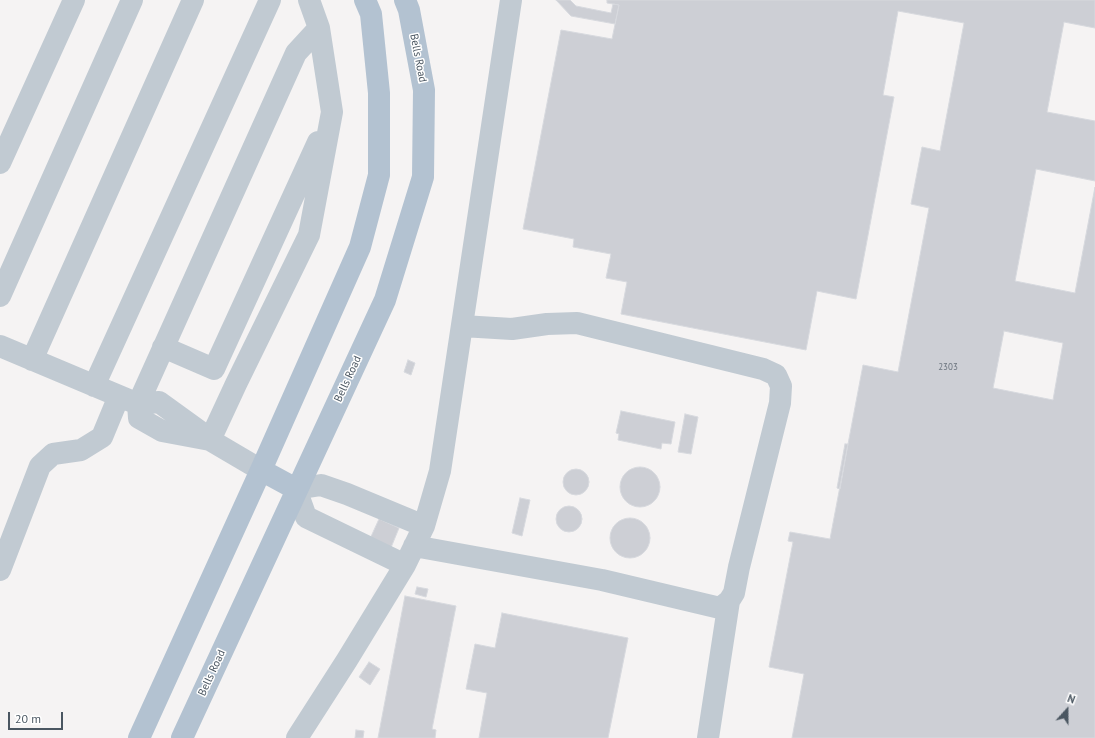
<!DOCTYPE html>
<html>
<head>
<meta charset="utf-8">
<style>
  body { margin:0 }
  #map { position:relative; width:1095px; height:738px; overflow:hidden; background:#f5f3f3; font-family:"PT Sans",sans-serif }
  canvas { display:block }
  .north { position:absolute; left:1047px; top:690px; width:40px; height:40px; -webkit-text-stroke:3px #fff; paint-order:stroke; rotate:21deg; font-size:11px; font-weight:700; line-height:16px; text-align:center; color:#4a5661 }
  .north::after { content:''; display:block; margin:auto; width:14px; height:18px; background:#4a5661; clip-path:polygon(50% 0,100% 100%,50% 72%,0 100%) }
  .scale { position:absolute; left:8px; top:712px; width:55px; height:18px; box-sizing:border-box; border:2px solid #4a5661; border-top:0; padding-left:5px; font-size:12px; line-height:14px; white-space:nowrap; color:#4a5661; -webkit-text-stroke:3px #fff; paint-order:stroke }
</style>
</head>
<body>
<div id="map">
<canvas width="1095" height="738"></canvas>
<div class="north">N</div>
<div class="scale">20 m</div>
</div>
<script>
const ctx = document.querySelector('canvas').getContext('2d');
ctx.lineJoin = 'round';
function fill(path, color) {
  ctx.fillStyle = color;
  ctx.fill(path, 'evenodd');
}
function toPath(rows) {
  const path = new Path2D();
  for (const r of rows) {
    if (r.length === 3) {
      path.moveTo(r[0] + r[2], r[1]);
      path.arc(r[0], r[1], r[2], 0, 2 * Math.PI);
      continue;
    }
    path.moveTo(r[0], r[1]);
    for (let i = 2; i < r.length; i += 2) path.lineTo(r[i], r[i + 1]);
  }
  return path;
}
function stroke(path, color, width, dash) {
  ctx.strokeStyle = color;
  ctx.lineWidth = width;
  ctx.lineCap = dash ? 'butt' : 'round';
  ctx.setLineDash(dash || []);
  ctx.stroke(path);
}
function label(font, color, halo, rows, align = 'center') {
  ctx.font = font + ' "PT Sans",sans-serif';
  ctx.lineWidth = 3;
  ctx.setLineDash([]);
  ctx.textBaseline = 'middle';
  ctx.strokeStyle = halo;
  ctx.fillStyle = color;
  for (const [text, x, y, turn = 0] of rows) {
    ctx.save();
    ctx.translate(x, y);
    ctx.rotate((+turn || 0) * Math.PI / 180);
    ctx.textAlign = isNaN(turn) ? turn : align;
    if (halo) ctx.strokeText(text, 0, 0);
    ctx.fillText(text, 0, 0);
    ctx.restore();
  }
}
const building = toPath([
  [556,0,570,0,576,6,611,13,613,4,619,5,615,24,571,16,556,0],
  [607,0,1095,0,1095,28,1064,22,1047,112,1095,121,1095,181,1036,169,1015,281,1075,293,1095,187,1095,738,792,738,804,674,769,667,793,542,788,541,790,532,830,539,863,365,898,372,929,208,911,204,922,147,940,151,964,23,898,11,883,95,894,97,856,299,817,291,806,350,621,314,627,282,606,278,611,254,573,247,574,239,523,229,561,30,612,39,619,5,607,3,607,0],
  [1004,331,1063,343,1053,400,993,388,1004,331],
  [408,360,415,363,411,375,404,372,408,360],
  [621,411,675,422,671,444,662,443,661,449,618,440,619,434,616,433,621,411],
  [685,414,698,417,691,454,678,452,685,414],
  [845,444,848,444,840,489,837,488,845,444],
  [640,487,20],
  [576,482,13],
  [520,498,530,500,522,536,512,533,520,498],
  [569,519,13],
  [630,538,20],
  [379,519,399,528,390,550,369,541,379,519],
  [417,587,428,589,426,597,415,594,417,587],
  [405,596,456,606,432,729,436,730,435,738,378,738,405,596],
  [502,613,628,638,608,738,479,738,487,693,466,689,475,644,495,648,502,613],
  [369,662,380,669,370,685,359,677,369,662],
  [356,730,364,731,363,738,355,738,356,730]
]);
const minor = toPath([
  [0,163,74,0],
  [0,296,132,0],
  [0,346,138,404,159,402,206,436],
  [163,347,214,369,318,142],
  [32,360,193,0],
  [94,386,270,0],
  [210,440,162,431,139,418,138,404,296,53,319,28],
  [261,470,210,440,236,384,309,235,332,112,319,28,309,0],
  [414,546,602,580,720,608,729,601,734,593,739,567,780,403,781,386,776,375,763,369,577,323,547,324,512,329,462,326],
  [405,565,306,517,296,489,321,485,347,494,424,526],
  [0,570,40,466,53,454,81,450,102,437,119,396],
  [297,738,347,660,405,565,424,526,440,471,511,0],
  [708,738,729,601]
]);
const major = toPath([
  [261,470,296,489],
  [139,738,261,470,360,247,379,175,379,93,371,14,365,0],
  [182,738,385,300,423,177,424,90,409,10,405,0]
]);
const numberNames = [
  ["2303",948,367]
];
const streetNames = [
  ["Bells Road",418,58,79],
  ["Bells Road",348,379,-65],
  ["Bells Road",212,673,-65]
];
fill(building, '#cdcfd5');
stroke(building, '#d7d9de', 1);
stroke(minor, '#c1cad2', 22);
stroke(major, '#b3c2d1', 22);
label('9px', '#6b747e', null, numberNames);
label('11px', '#4a5661', '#fff', streetNames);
</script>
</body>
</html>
